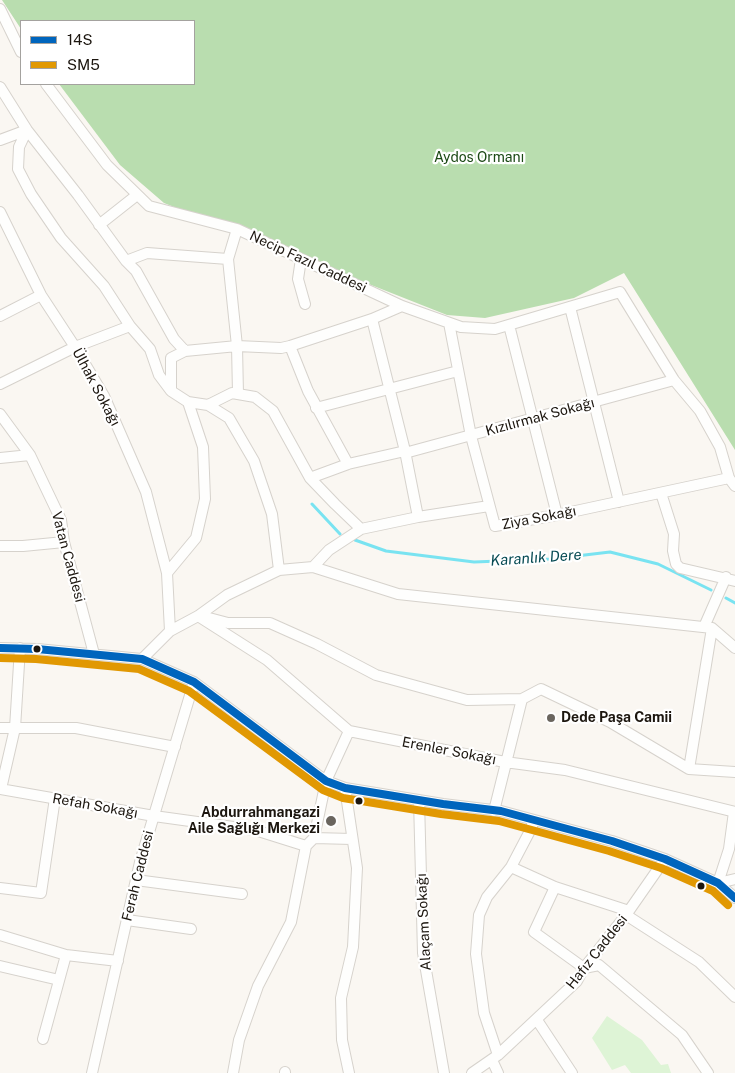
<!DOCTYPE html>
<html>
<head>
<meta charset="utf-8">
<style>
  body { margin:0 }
  #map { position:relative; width:735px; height:1073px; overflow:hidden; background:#faf7f2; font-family:"Public Sans",sans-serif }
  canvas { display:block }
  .legend { position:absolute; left:20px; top:20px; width:175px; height:65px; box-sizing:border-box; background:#fff; border:1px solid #a4a29f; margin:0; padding:6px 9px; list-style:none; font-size:15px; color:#1c160f }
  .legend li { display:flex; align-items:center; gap:10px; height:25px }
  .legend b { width:25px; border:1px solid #a4a29f }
</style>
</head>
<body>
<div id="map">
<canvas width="735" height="1073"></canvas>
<ul class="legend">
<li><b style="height:6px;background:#0065bd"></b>14S</li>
<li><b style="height:6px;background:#e19802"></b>SM5</li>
</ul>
</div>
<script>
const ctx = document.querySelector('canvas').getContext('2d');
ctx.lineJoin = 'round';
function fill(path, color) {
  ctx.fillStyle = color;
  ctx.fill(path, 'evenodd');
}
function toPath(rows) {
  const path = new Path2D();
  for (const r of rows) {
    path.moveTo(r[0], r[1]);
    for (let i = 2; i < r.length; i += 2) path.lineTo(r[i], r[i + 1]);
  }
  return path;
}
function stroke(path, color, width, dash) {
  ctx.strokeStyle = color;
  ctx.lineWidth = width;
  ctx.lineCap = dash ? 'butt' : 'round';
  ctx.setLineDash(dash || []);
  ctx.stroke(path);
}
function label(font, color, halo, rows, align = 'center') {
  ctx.font = font + ' "Public Sans",sans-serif';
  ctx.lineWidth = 4.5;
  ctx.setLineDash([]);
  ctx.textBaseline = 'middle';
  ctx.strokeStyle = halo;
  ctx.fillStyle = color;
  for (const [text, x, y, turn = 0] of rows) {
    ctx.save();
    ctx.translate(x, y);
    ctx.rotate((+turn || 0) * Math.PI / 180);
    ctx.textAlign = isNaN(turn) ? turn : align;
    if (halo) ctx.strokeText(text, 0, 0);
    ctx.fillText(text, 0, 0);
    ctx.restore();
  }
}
const green = toPath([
  [607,1016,642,1040,661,1065,668,1064,671,1073,631,1073,625,1065,612,1070,592,1038]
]);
const forest = toPath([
  [2,0,735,0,735,450,624,273,574,298,485,318,447,315,164,203,120,165,59,84,194,84,194,21,21,21,21,29]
]);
const stream = toPath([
  [312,504,340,534],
  [355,540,386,551,474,562,551,559,610,552,658,564,711,590],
  [726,598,735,603]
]);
const minor = toPath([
  [0,9,21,52],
  [46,84,107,165,149,206,237,229,402,306,461,327,495,329,620,292,674,380,700,411,720,447,729,478,735,486],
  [0,87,27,130,78,195,126,261,136,271,174,339,185,351,171,358,171,391,188,402,208,405,229,418,254,461,272,514,279,570,227,595,198,616,170,631,142,659],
  [27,130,19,147,18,169,31,194,61,238,104,286,130,326,150,349,159,375,171,391],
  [0,140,27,130],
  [0,212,41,295,75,347,104,396,146,492,167,573],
  [99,225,137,195],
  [237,229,228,259,237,346,238,394],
  [301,259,298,279,305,304],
  [126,261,147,253,228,259],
  [570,307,619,502],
  [0,316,41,295],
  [372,319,405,451,418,517],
  [449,323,471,436,495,526,557,515,729,478],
  [509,325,557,515],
  [290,346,308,391,348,464],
  [185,351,237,346,281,348,290,346,372,319,402,306],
  [0,384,75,347,130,326],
  [208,405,232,393,255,397,273,411,310,478,335,504,361,529,418,517,489,506],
  [316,408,458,371],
  [0,414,30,455,61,520,64,542,94,654],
  [405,453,674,380],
  [0,458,30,455],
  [310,478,348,464,405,451],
  [661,493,674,534,673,551,676,564,680,568,735,581],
  [0,546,23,546,64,542],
  [313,567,329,550,361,529],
  [279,570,313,567,398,594,712,628,735,648],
  [198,616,267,660,349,731,505,762,565,770,735,812],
  [209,618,228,623,270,623,317,644,376,675,467,700,522,699,541,689,610,722,689,769,735,772],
  [704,627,726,577],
  [170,631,167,573,196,538,205,499,203,447,188,402],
  [0,648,37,649,142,659,194,682,326,781,345,788,443,804,501,811,612,841,665,859,718,883,735,898],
  [0,728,76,728,175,747],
  [689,769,712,628],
  [345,788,357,868,353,947,341,998,342,1040,349,1073],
  [0,789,154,816,255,830,306,846],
  [1,789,15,728,20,648],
  [419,800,423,953,444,1073],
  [494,811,522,699],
  [734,812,729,849,718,883,735,879],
  [314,838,352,839],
  [511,867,555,887,629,911],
  [136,880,242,894],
  [555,887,534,932,584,968,599,965,682,1035,708,1073],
  [0,888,41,893,55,798],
  [626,915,699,962,735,997],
  [127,920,191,929],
  [0,935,66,955,118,961],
  [0,966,59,980],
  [537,1020,572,1073],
  [43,1039,66,955],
  [498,1055,484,1013,476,954,479,915,487,897,511,867,532,827,532,820],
  [492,1060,498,1073],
  [285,1072,285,1073],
  [92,1073,140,862,194,682],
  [233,1073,239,1040,258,986,291,922,306,846,314,838,326,781,349,731],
  [472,1073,498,1055,577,981,584,968,626,915,665,859]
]);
const bus1 = toPath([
  [0,648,37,649,142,659,194,682,326,781,345,788,443,804,501,811,612,841,665,859,718,883,735,898]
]);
const bus2 = toPath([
  [0,658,36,659,139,669,189,691,323,790,343,798,441,814,499,821,609,851,661,868,713,891,728,905]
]);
const markers = [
  [37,649,4.5,"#1c160f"],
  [551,718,5,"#6a655e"],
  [359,801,4.5,"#1c160f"],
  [331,821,6,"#6a655e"],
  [701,886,4.5,"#1c160f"]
];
const parkNames = [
  ["Aydos Ormanı",479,158]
];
const streetNames = [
  ["Necip Fazıl Caddesi",308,262,25],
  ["Ülhak Sokağı",96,387,62],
  ["Kızılırmak Sokağı",540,417,-15],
  ["Ziya Sokağı",539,518,-11],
  ["Vatan Caddesi",68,557,75],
  ["Erenler Sokağı",449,751,11],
  ["Refah Sokağı",95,806,10],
  ["Ferah Caddesi",138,876,-76],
  ["Alaçam Sokağı",424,922,-93],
  ["Hafız Caddesi",597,952,-52]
];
const poiNames = [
  ["Dede Paşa Camii",561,718],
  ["Abdurrahmangazi",320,813,"right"],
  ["Aile Sağlığı Merkezi",320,829,"right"]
];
const waterNames = [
  ["Karanlık Dere",536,558,-4]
];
fill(green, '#def4d6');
fill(forest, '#b9ddaf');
stroke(stream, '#79e3f1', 3);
stroke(minor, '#d6d2cc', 12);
stroke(minor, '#fefefd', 10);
stroke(bus1, '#0065bd', 8);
stroke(bus2, '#e19802', 8);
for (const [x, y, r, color] of markers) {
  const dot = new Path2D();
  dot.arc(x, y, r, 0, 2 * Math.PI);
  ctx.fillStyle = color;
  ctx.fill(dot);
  stroke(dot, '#fff', 2);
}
label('14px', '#1c4915', '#fff', parkNames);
label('14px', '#1c160f', '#fff', streetNames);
label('bold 14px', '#1c160f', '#fff', poiNames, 'left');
label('italic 15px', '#074b54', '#fff', waterNames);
</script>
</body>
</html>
